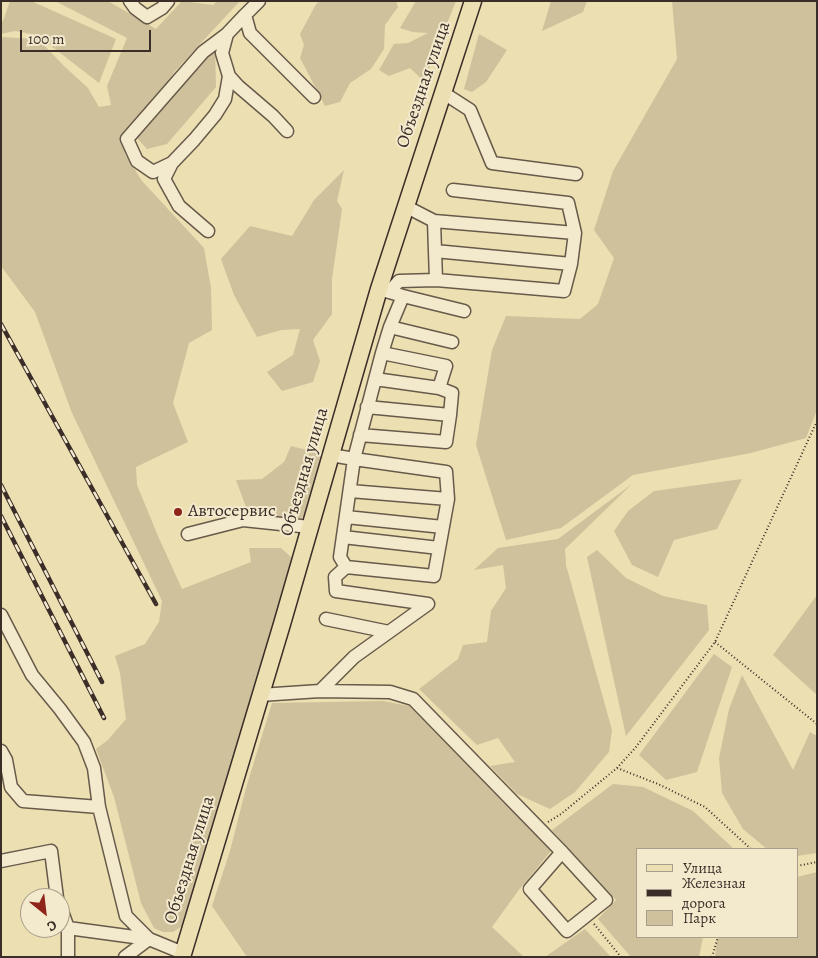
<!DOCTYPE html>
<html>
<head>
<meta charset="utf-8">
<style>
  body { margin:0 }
  #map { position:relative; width:818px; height:958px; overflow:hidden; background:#ecdfb2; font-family:Alegreya,serif }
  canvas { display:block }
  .frame { position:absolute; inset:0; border:2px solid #3b2d28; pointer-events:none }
  .legend { position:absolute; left:636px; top:848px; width:162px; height:90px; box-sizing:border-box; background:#f3eacd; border:1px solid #a99e8b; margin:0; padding:6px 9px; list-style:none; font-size:15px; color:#3b2d28 }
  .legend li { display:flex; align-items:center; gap:10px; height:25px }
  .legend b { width:25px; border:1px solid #a99e8b }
  .north { position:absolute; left:20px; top:888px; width:50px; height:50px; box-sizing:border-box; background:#f3eacd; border:1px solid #a99e8b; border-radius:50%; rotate:151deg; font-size:14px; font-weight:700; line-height:20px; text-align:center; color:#3b2d28 }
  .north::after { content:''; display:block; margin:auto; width:18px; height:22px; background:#8f2418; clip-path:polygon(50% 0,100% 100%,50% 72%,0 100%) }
  .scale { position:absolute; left:20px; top:30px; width:131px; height:22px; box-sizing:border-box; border:2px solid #3b2d28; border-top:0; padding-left:6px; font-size:15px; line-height:18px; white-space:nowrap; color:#3b2d28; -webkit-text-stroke:4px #f3eacd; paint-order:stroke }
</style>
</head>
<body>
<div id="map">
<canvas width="818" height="958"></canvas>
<div class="frame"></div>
<ul class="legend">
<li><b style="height:6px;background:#ecdfb2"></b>Улица</li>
<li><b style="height:6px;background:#3b2d28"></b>Железная дорога</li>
<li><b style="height:14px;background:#cec19b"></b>Парк</li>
</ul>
<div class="north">С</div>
<div class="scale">100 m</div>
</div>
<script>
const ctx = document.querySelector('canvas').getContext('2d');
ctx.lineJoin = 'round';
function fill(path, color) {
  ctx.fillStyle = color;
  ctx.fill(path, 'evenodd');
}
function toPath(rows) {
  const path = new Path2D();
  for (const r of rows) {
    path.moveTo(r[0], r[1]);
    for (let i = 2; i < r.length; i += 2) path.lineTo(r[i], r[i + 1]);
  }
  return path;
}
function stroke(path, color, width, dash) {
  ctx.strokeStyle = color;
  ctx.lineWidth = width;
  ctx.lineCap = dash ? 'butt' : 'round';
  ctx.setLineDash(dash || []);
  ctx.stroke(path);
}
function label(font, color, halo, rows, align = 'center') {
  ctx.font = font + ' Alegreya,serif';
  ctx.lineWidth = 4;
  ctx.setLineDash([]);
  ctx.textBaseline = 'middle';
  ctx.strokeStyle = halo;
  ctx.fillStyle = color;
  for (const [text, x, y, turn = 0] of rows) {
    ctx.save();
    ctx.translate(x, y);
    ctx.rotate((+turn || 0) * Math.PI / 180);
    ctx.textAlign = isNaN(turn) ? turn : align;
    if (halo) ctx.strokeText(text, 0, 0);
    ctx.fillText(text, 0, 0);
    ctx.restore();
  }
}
const green = toPath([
  [10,1,31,1,116,39,99,83,37,35,15,31,1,34,1,21,3,21],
  [55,1,108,1,156,29,182,1,213,5,217,1,240,1,175,71,161,94,128,129,125,154,142,181,204,248,211,288,212,330,189,343,173,403,188,442,136,467,137,485,158,536,182,589,251,562,249,548,281,548,293,559,184,925,173,932,163,932,154,928,141,903,114,797,96,749,108,740,126,719,120,673,115,656,145,644,159,622,162,601,72,413,35,312,1,266,1,37,38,39,64,66,88,88,99,107,111,105,107,86,127,38],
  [319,1,396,1,398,7,385,25,384,49,371,69,350,83,340,102,325,106,300,58,304,45,300,34,315,6],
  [416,1,456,1,424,81,410,68,389,76,379,70,394,44,408,43,428,33,413,32,400,28],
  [551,1,587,1,583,12,542,31],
  [672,1,817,1,817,410,806,438,751,453,633,475,561,528,506,540,476,445,492,350,506,316,580,319,598,304,614,258,594,230,613,171,677,59],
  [479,34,507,50,486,82,472,92,464,89],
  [215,48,216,87,167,144,147,149,135,136],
  [344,170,337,201,342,209,332,279,332,314,313,340,320,361,313,382,282,391,267,372,293,355,300,329,281,330,257,337,234,295,221,259,250,226,292,236,314,200],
  [291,446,323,454,308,510,300,520,253,516,246,507,236,480,262,479,284,462],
  [742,479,717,529,674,540,658,577,632,565,614,531,628,511,654,491],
  [632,484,565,549,566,565,612,730,609,752,575,792,550,809,517,794,490,766,515,762,498,738,477,745,419,689,458,659,463,645,487,642,491,611,506,588,503,565,474,570,498,548,558,539],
  [597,550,626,578,663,596,707,605,709,630,626,736,587,557],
  [817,595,817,695,773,655],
  [714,654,732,667,697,772,666,780,639,755],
  [742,675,793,770,810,732,817,736,817,853,797,856,797,849,767,849,743,829,722,793,719,758,729,709],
  [383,701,409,706,551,851,518,891,492,927,524,957,247,957,212,906,230,851,246,788,272,703],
  [613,784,643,787,693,811,734,849,637,849,637,937,703,937,699,957,631,957,598,919,616,900,552,830],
  [817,872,817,957,715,957,717,939,722,937,797,937,797,877],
  [585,929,611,957,545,957]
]);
const path = toPath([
  [715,642,817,724],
  [617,768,658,784,705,807,751,849],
  [548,822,561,814,617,768,636,747,715,642,817,421],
  [797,866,817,862],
  [594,924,621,957],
  [712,957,718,937]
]);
const minor = toPath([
  [130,1,135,8,147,17,162,8,168,1],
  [259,1,245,15,250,33,314,97],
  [245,15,227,34,222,53,229,76,238,86,273,116,287,131],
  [442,92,470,110,492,163,576,174],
  [172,163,153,172,137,161,127,139,203,52,227,34],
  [453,190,568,203,575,233],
  [405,206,434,221,435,251,436,280,564,291,571,264,435,251],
  [434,221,575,233,571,264],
  [208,231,179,206,164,179,172,163,194,140,215,115,225,99,229,76],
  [389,292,399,281,436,280],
  [403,296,464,311],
  [390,327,452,342],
  [375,379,439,388,446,366,382,353],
  [367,407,450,415,452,393,439,388],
  [360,435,446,442,450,415],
  [331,455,354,459,340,557,346,567,434,576,448,499],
  [350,491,448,499,446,472,354,459,382,353,390,327,403,296,379,289],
  [346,517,443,527],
  [188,534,243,520,310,527],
  [343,537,439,548],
  [346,567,335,577,336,591,428,604],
  [1,615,32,675,60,709,84,742,94,768,99,807],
  [326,619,389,632],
  [320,691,354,657,428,604],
  [260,695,320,691,390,692,413,699,562,852,530,889,567,931,606,900,562,852],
  [1,751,6,760,11,787,23,801,99,807,126,916,149,939,183,953],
  [1,861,51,851,57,898],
  [60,906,68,928,68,957],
  [68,928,149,939],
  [125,957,149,939]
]);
const major = toPath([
  [182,957,282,624,379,289,473,1]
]);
const rail = toPath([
  [1,324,156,604],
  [1,485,102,682],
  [1,516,104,718]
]);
const markers = [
  [178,512,5,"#8f2418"]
];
const streetNames = [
  ["Объездная улица",424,85,-71],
  ["Объездная улица",305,472,-74],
  ["Объездная улица",190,860,-73]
];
const poiNames = [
  ["Автосервис",188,512]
];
fill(green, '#cec19b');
stroke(minor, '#675a4a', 15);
stroke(major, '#3b2d28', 19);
stroke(path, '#3b2d28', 2, [1, 2.5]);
stroke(minor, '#f3eacd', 12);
stroke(major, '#ecdfb2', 16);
stroke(rail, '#3b2d28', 4.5);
stroke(rail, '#f3eacd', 2.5, [8]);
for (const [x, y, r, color] of markers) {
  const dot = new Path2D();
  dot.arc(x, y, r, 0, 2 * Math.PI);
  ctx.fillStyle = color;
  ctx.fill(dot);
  stroke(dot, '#f3eacd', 2);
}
label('18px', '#3b2d28', '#f3eacd', streetNames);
label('18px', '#3b2d28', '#f3eacd', poiNames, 'left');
</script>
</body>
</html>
